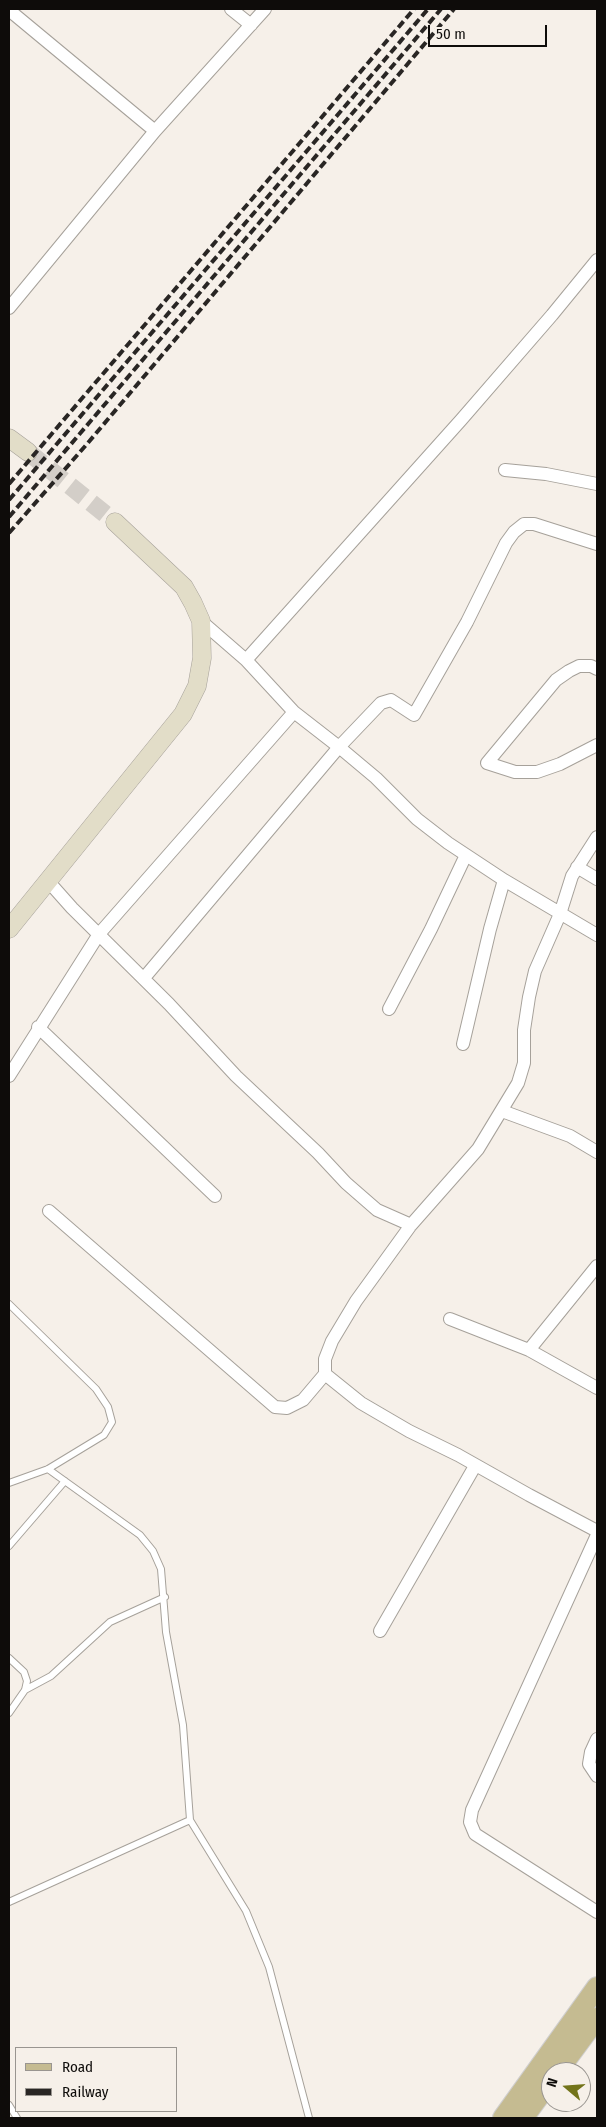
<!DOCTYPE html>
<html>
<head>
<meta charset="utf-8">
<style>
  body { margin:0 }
  #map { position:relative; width:606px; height:2127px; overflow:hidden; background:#f6f0e9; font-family:"Fira Sans Condensed",sans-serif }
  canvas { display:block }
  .frame { position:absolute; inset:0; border:10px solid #0e0c0a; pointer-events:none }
  .legend { position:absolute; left:15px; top:2047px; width:162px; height:65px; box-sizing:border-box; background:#f6f0e9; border:1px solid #999590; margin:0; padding:6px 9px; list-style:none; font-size:15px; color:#0e0c0a }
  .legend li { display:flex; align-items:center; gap:10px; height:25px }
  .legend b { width:25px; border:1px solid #999590 }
  .north { position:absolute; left:541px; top:2062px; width:50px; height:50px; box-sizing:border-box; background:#f6f0e9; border:1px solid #999590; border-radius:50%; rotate:288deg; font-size:14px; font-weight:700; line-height:20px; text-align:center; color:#0e0c0a }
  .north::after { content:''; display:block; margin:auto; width:18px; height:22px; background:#73741a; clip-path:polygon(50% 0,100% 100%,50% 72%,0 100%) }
  .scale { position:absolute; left:428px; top:25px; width:119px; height:22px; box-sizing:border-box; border:2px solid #0e0c0a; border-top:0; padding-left:6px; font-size:15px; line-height:18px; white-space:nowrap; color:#0e0c0a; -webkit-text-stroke:4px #f6f0e9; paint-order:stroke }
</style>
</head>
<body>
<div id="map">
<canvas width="606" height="2127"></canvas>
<div class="frame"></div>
<ul class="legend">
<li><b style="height:6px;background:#c5bb91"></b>Road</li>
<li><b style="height:6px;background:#292624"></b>Railway</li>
</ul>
<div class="north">N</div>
<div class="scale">50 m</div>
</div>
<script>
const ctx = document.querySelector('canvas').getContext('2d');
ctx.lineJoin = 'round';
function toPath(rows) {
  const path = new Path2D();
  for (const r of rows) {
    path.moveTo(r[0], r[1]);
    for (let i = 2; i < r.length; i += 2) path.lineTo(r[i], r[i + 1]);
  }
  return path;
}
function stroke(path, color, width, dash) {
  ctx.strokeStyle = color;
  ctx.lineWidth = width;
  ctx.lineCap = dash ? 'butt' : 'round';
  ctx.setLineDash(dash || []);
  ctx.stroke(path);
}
const secondaryTunnel = toPath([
  [28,452,115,522]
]);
const lane = toPath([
  [9,1304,96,1389,108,1407,112,1422,104,1435,48,1469,9,1483],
  [48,1469,140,1535,153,1551,161,1569,166,1632,183,1725,190,1820,246,1911,269,1967,309,2118],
  [9,1546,65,1481],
  [9,1658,24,1672,27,1681,25,1690,9,1713],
  [25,1690,51,1676,110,1622,165,1597],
  [9,1902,190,1820],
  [9,2105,17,2118]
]);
const street = toPath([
  [231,9,251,25],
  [9,10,155,131],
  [9,308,155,131,265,9],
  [505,470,546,474,597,484],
  [201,621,246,660,294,712,339,747,381,703,391,700,414,715,467,622,506,543,514,532,524,524,534,524,597,544],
  [246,660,461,420,552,315,597,260],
  [597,669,591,666,579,666,569,671,556,680,487,763,515,772,537,772,560,764,597,745],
  [597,837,572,876,560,914,535,971,529,997,524,1030,524,1063,518,1083,478,1149,411,1225,356,1301,332,1341,325,1359,325,1374,361,1403,409,1431,458,1455,529,1495,597,1531],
  [577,867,597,879],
  [48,881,72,908,169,1004,236,1076,318,1153,346,1183,377,1210,411,1225],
  [144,978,339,747,376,778,417,819,448,843,504,880,597,935],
  [389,1009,431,929,466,855],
  [38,1027,215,1196],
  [463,1044,490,929,504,880],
  [9,1076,99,934,294,712],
  [502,1111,570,1136,597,1152],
  [49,1211,275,1407,287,1408,303,1400,325,1374],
  [450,1319,529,1350,597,1388],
  [529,1350,597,1266],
  [597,1535,472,1810,470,1822,475,1834,597,1912],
  [380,1631,475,1466],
  [597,1739,591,1752,589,1764,597,1776]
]);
const secondary = toPath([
  [9,438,28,452],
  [9,929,183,714,197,686,202,658,201,621,193,603,184,587,115,522]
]);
const primary = toPath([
  [557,2072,597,2018],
  [503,2118,597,1987],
  [523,2118,551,2080]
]);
const rail = toPath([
  [9,484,414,9],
  [9,500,428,9],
  [9,517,441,9],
  [9,533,87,444,454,9]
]);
stroke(secondaryTunnel, '#d3cec8', 18, [18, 9]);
stroke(lane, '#a6a19a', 8);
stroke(street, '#a6a19a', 14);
stroke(secondary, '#a6a19a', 19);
stroke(primary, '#cfcece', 22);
stroke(lane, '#fff', 6);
stroke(street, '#fff', 12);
stroke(secondary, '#e2ddc8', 18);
stroke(primary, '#c5bb91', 20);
stroke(rail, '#292624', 4, [8, 4]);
</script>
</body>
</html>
